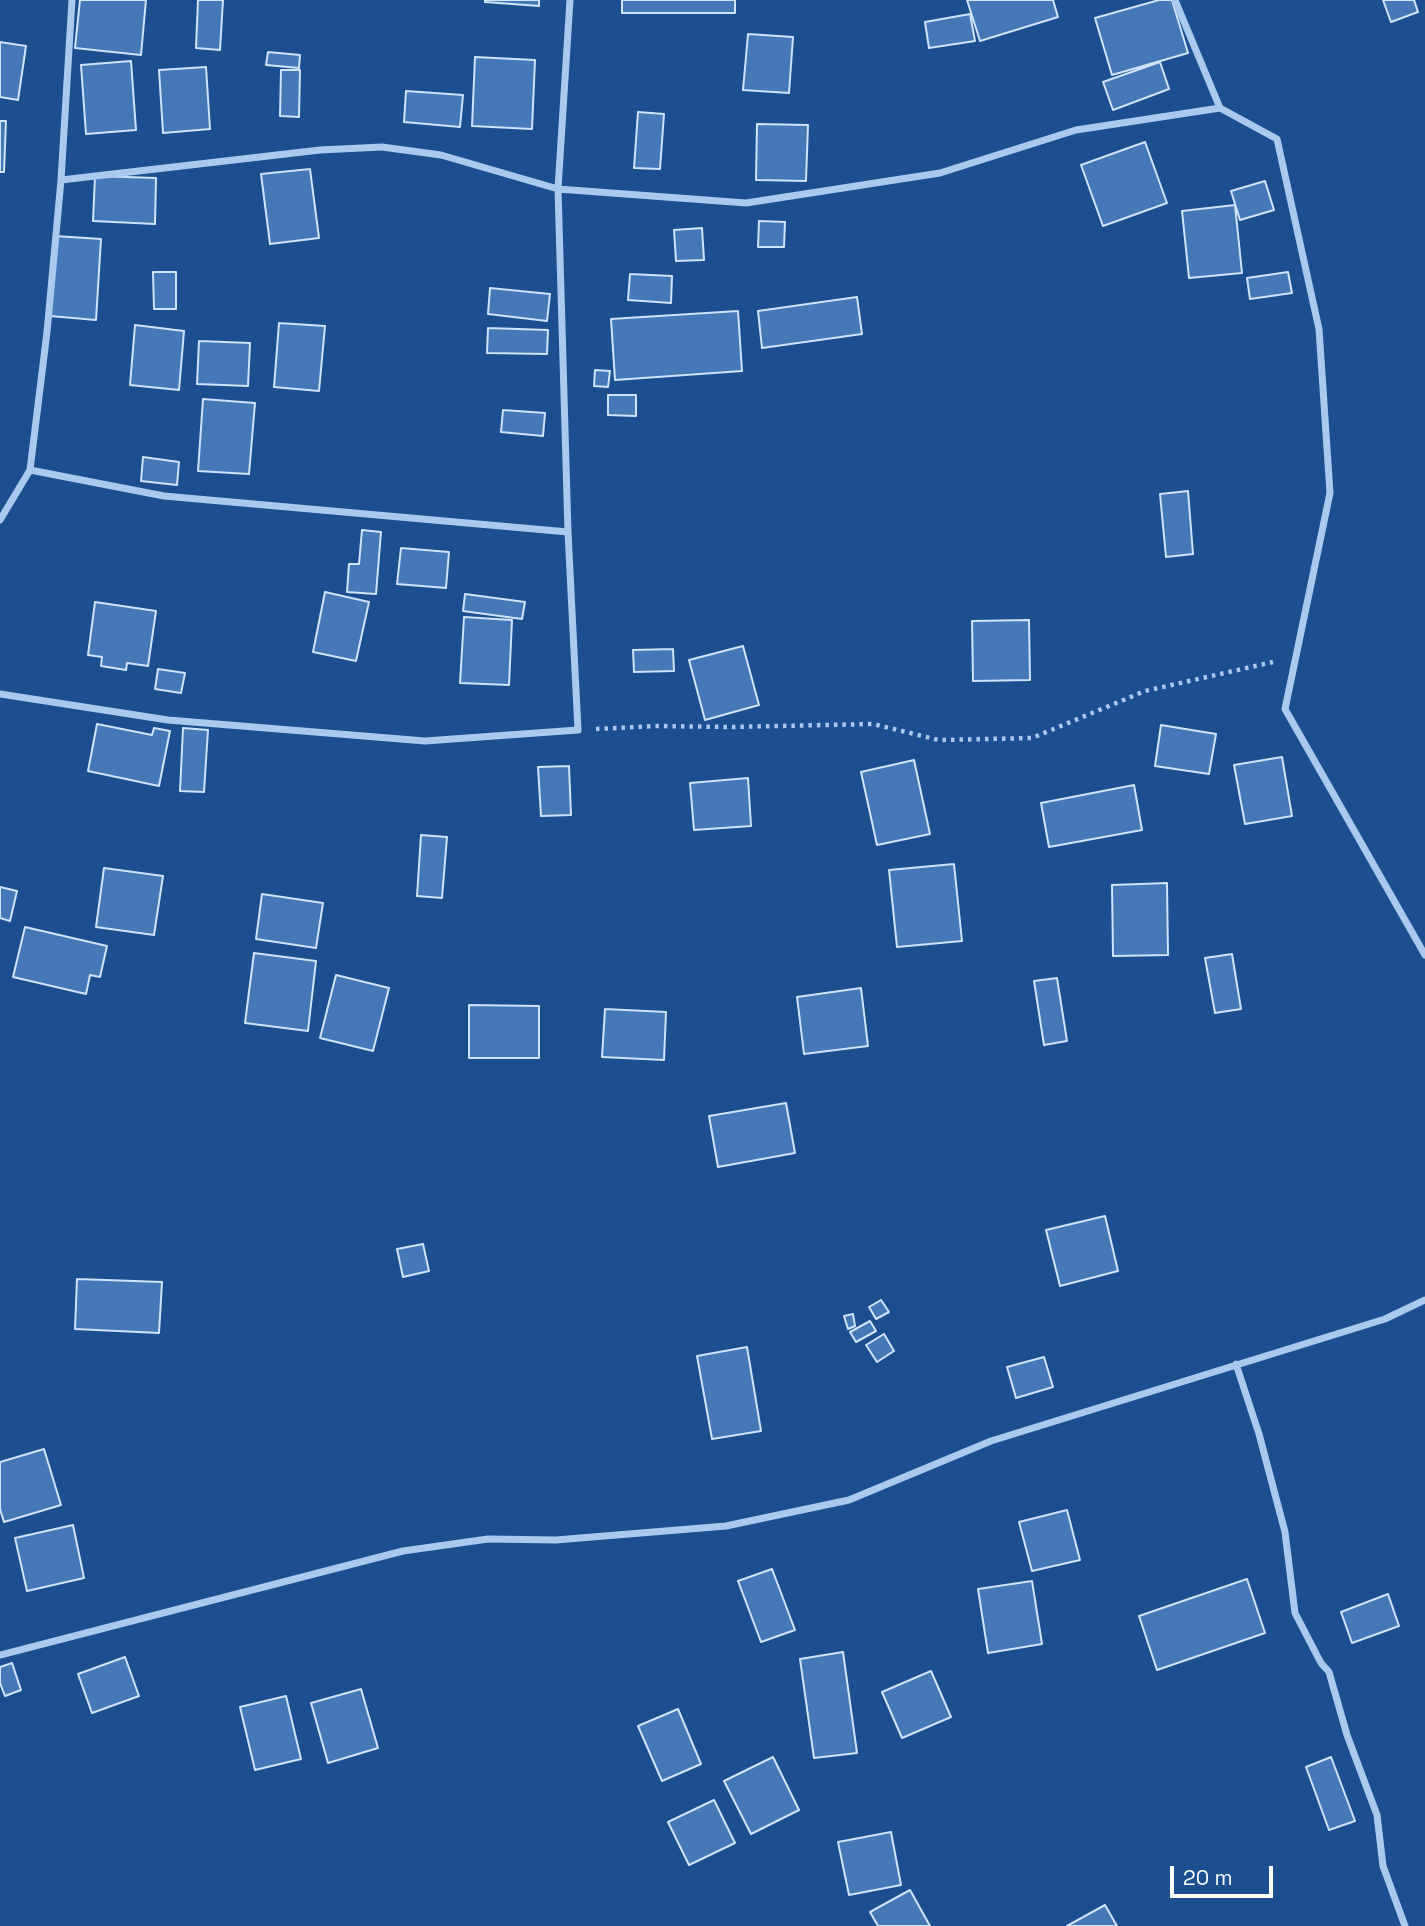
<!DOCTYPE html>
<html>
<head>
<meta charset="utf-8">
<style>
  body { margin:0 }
  #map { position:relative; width:1425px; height:1926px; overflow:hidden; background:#1b4f8f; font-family:"Space Grotesk",sans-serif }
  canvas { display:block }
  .scale { position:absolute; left:1170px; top:1866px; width:103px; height:32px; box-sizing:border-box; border:4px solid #fff; border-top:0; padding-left:9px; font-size:21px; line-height:24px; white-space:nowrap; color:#fff; -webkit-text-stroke:5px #1b4f8f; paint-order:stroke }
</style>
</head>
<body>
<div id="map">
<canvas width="1425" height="1926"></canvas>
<div class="scale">20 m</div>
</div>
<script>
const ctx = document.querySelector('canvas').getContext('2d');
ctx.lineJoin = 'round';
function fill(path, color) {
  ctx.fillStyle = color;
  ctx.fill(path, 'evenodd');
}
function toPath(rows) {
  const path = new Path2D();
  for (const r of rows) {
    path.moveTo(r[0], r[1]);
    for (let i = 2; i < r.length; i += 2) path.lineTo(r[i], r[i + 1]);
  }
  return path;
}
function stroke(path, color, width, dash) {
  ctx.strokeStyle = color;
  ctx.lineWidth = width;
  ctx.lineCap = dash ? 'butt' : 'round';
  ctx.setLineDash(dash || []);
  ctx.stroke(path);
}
const building = toPath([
  [80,0,146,0,141,55,75,48,80,0],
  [198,0,223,0,220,50,196,48,198,0],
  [485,0,539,0,539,6,485,2,485,0],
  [622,0,735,0,735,13,622,13,622,0],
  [967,0,1053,0,1058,17,980,41,967,0],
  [1159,0,1172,0,1188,53,1112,75,1095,18,1159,0],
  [1383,0,1414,0,1418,12,1391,22,1383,0],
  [970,14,975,41,929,48,925,22,970,14],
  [748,34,793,37,789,93,743,90,748,34],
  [0,42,26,46,18,100,0,97,0,42],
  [268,52,300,55,299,68,266,65,268,52],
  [475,57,535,60,532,129,472,126,475,57],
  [131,61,136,130,86,134,81,65,131,61],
  [1160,62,1169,89,1113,110,1103,82,1160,62],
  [206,67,210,129,163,133,159,70,206,67],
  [281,70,300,70,299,117,280,116,281,70],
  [406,91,463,95,460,127,404,122,406,91],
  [638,112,664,114,660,169,634,168,638,112],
  [0,121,6,121,4,172,0,172,0,121],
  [757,124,808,125,806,181,756,180,757,124],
  [1145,142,1167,203,1103,226,1081,165,1145,142],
  [310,169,319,238,270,244,261,174,310,169],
  [95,176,156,178,155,224,93,221,95,176],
  [1265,181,1274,210,1240,220,1231,191,1265,181],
  [1235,205,1242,273,1189,278,1182,211,1235,205],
  [759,221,785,222,784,247,758,247,759,221],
  [702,228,704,260,676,261,674,230,702,228],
  [55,236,101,239,96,320,50,316,55,236],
  [153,272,176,272,176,309,154,309,153,272],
  [1288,272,1292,293,1250,299,1247,278,1288,272],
  [630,274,672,276,671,303,628,300,630,274],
  [490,288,550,294,547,321,488,314,490,288],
  [857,297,862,334,762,348,758,311,857,297],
  [738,311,742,371,615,380,611,319,738,311],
  [279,323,325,326,319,391,274,387,279,323],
  [135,325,184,331,179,390,130,385,135,325],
  [488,328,548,330,547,354,487,353,488,328],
  [199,341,250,343,248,386,197,384,199,341],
  [595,370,610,371,608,387,594,386,595,370],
  [608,395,636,395,636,416,608,415,608,395],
  [203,399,255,403,249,474,198,471,203,399],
  [503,410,545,413,543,436,501,432,503,410],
  [143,457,179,462,177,485,141,481,143,457],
  [1188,491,1193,554,1166,557,1160,494,1188,491],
  [362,530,381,532,376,594,347,592,349,564,359,564,362,530],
  [401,548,449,552,446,588,397,584,401,548],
  [325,592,369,602,356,661,313,652,325,592],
  [465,594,525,602,522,619,463,611,465,594],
  [95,602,156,611,148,666,127,663,126,670,101,666,102,657,88,655,95,602],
  [464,617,512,620,509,685,460,683,464,617],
  [1029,620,1030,680,973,681,972,621,1029,620],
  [743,646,759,705,705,720,689,660,743,646],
  [673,649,674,671,634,672,633,650,673,649],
  [158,669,185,673,181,693,155,689,158,669],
  [97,724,152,735,154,728,170,731,159,786,88,771,97,724],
  [1161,725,1216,734,1209,774,1155,766,1161,725],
  [183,728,208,730,204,792,180,791,183,728],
  [1282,757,1292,816,1245,824,1234,765,1282,757],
  [914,760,930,834,877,845,861,772,914,760],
  [569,766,571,815,541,816,538,767,569,766],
  [748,778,751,826,694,830,690,783,748,778],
  [1134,785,1142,830,1049,847,1041,803,1134,785],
  [421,835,447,837,442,898,417,896,421,835],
  [954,864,962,941,897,947,889,870,954,864],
  [104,868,163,876,154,935,96,927,104,868],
  [1167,883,1168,955,1113,956,1112,885,1167,883],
  [0,887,17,891,10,921,0,918,0,887],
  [262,894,323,903,316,948,256,939,262,894],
  [25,927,107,946,100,977,90,975,86,994,13,977,25,927],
  [254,953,316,961,308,1031,245,1023,254,953],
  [1232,954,1241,1009,1215,1013,1205,958,1232,954],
  [336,975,389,988,373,1051,320,1038,336,975],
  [1057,978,1067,1041,1044,1045,1034,981,1057,978],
  [861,988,868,1046,804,1054,797,997,861,988],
  [469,1005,539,1006,539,1058,469,1058,469,1005],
  [605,1009,666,1012,664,1060,602,1057,605,1009],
  [786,1103,795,1153,718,1167,709,1116,786,1103],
  [1105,1216,1118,1271,1060,1286,1046,1230,1105,1216],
  [423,1244,429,1271,403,1277,397,1249,423,1244],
  [77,1279,162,1282,159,1333,75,1329,77,1279],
  [881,1300,889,1312,876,1319,869,1307,881,1300],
  [853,1314,855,1326,848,1329,844,1316,853,1314],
  [870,1321,876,1331,856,1342,850,1332,870,1321],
  [884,1334,894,1351,877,1362,866,1345,884,1334],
  [747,1347,761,1431,712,1439,697,1356,747,1347],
  [1044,1357,1053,1387,1016,1398,1007,1367,1044,1357],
  [44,1449,61,1505,4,1522,0,1509,0,1462,44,1449],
  [1067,1510,1080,1560,1032,1571,1019,1522,1067,1510],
  [73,1525,84,1578,27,1591,15,1538,73,1525],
  [772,1569,795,1630,761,1642,738,1581,772,1569],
  [1247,1579,1265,1633,1157,1670,1139,1616,1247,1579],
  [1032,1581,1042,1644,988,1653,978,1589,1032,1581],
  [1388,1594,1399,1626,1352,1643,1341,1612,1388,1594],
  [843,1652,857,1753,814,1758,800,1659,843,1652],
  [125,1657,139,1696,92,1713,78,1674,125,1657],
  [12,1663,21,1690,5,1696,0,1683,0,1667,12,1663],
  [931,1671,951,1717,902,1738,882,1692,931,1671],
  [361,1689,378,1748,328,1763,311,1703,361,1689],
  [286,1696,301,1759,255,1770,240,1707,286,1696],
  [678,1709,701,1764,662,1781,638,1726,678,1709],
  [773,1757,799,1810,751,1834,724,1781,773,1757],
  [1331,1757,1355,1821,1329,1830,1306,1767,1331,1757],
  [714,1800,735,1843,689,1865,668,1822,714,1800],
  [891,1832,901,1885,849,1895,838,1842,891,1832],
  [910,1890,930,1926,878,1926,870,1912,910,1890],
  [1105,1905,1117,1926,1067,1926,1105,1905]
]);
const path = toPath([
  [596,729,656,726,730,727,873,724,939,740,1032,738,1145,691,1273,662]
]);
const minor = toPath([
  [1175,0,1220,108,1277,139,1319,329,1330,493,1285,709,1425,955],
  [61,180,320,150,382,147,441,155,558,189,746,203,940,173,1076,130,1220,108],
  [30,470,164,496,568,532],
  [0,520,30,470,47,332,61,180,72,0],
  [0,694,168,720,425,741,578,730,568,532,558,189,570,0],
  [1236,1364,1259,1434,1285,1532,1295,1613,1321,1663,1329,1672,1347,1735,1377,1815,1383,1866,1405,1926],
  [0,1655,403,1551,488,1539,556,1540,726,1526,849,1500,991,1441,1385,1319,1425,1300]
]);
fill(building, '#4478b7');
stroke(building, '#cfe3fa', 2);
stroke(path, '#a9c9ee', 4.5, [3.5, 5]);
stroke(minor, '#a9c9ee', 7);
</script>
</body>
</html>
